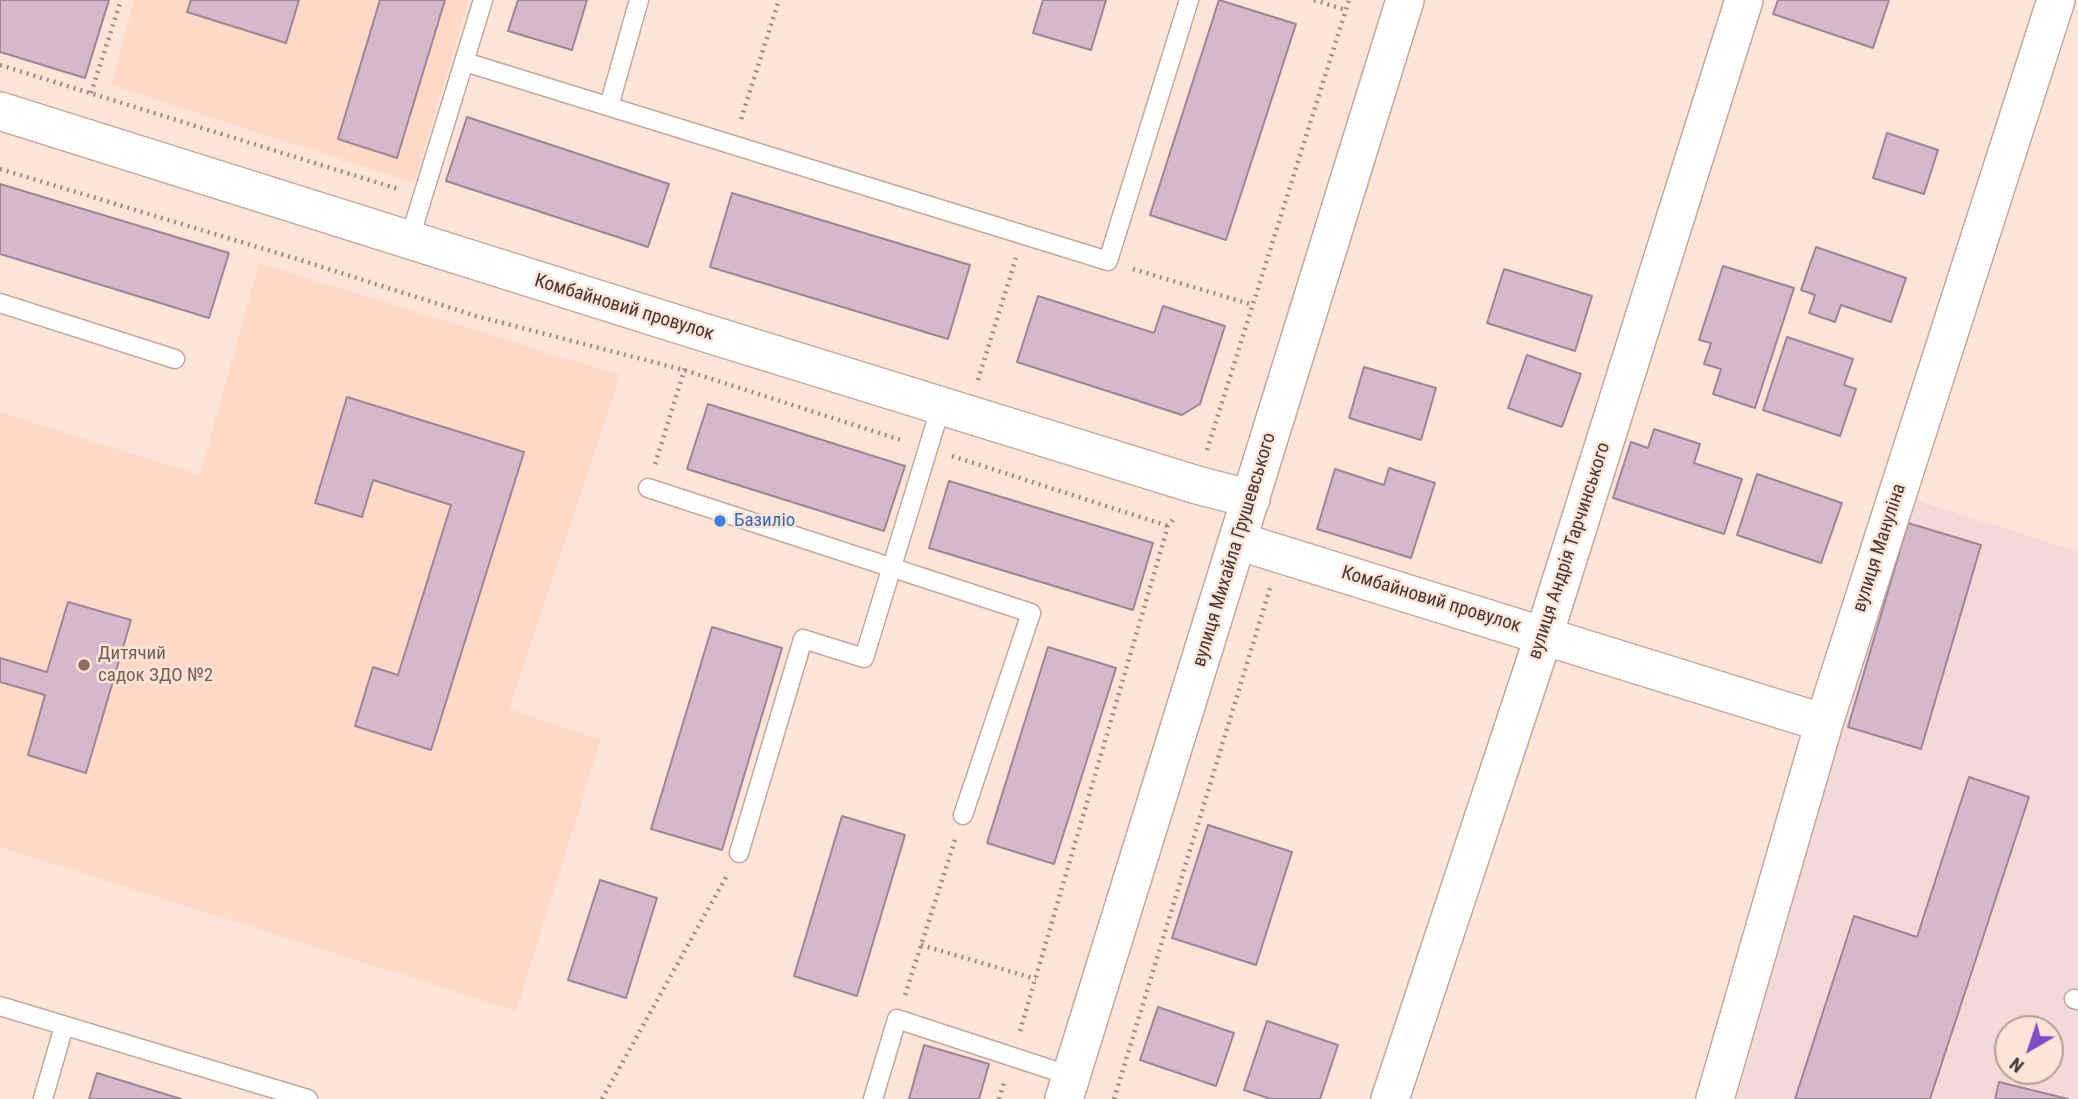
<!DOCTYPE html>
<html>
<head>
<meta charset="utf-8">
<style>
  body { margin:0 }
  #map { position:relative; width:2078px; height:1099px; overflow:hidden; background:#fde4d9; font-family:"Roboto Condensed",sans-serif }
  canvas { display:block }
  .north { position:absolute; left:1994px; top:1015px; width:70px; height:70px; box-sizing:border-box; background:#fde4d9; border:2px solid #b39f96; border-radius:50%; rotate:219deg; font-size:19px; font-weight:700; line-height:28px; text-align:center; color:#433832 }
  .north::after { content:''; display:block; margin:auto; width:24px; height:32px; background:#814cc3; clip-path:polygon(50% 0,100% 100%,50% 72%,0 100%) }
</style>
</head>
<body>
<div id="map">
<canvas width="2078" height="1099"></canvas>
<div class="north">N</div>
</div>
<script>
const ctx = document.querySelector('canvas').getContext('2d');
ctx.lineJoin = 'round';
function fill(path, color) {
  ctx.fillStyle = color;
  ctx.fill(path, 'evenodd');
}
function toPath(rows) {
  const path = new Path2D();
  for (const r of rows) {
    path.moveTo(r[0], r[1]);
    for (let i = 2; i < r.length; i += 2) path.lineTo(r[i], r[i + 1]);
  }
  return path;
}
function stroke(path, color, width, dash) {
  ctx.strokeStyle = color;
  ctx.lineWidth = width;
  ctx.lineCap = dash ? 'butt' : 'round';
  ctx.setLineDash(dash || []);
  ctx.stroke(path);
}
function label(font, color, halo, rows, align = 'center') {
  ctx.font = font + ' "Roboto Condensed",sans-serif';
  ctx.lineWidth = 5;
  ctx.setLineDash([]);
  ctx.textBaseline = 'middle';
  ctx.strokeStyle = halo;
  ctx.fillStyle = color;
  for (const [text, x, y, turn = 0] of rows) {
    ctx.save();
    ctx.translate(x, y);
    ctx.rotate((+turn || 0) * Math.PI / 180);
    ctx.textAlign = isNaN(turn) ? turn : align;
    if (halo) ctx.strokeText(text, 0, 0);
    ctx.fillText(text, 0, 0);
    ctx.restore();
  }
}
const built = toPath([
  [134,0,469,0,414,183,111,85],
  [259,263,620,375,509,709,601,740,516,1011,0,847,0,412,200,475]
]);
const industrial = toPath([
  [1916,500,2078,552,2078,1099,1737,1099,1840,735],
  [2008,1029,2050,1029,2050,1071,2008,1071]
]);
const building = toPath([
  [0,0,109,0,85,78,0,52,0,0],
  [191,0,299,0,286,43,187,12,191,0],
  [380,0,445,0,397,158,338,139,380,0],
  [518,0,587,0,572,50,508,31,518,0],
  [1043,0,1106,0,1091,50,1033,33,1043,0],
  [1219,0,1296,24,1226,240,1150,215,1219,0],
  [1778,0,1889,0,1873,48,1773,14,1778,0],
  [467,117,669,184,648,247,446,181,467,117],
  [1887,133,1938,150,1924,194,1873,178,1887,133],
  [0,184,229,253,209,318,0,254,0,184],
  [732,193,970,265,948,339,710,267,732,193],
  [1816,247,1906,278,1891,322,1841,305,1835,322,1809,313,1815,295,1801,290,1816,247],
  [1723,266,1794,288,1755,408,1713,394,1721,369,1704,364,1711,343,1699,340,1723,266],
  [1504,269,1592,296,1575,351,1487,323,1504,269],
  [1038,296,1154,333,1163,306,1225,326,1200,404,1182,415,1017,362,1038,296],
  [1787,337,1853,359,1844,385,1856,389,1840,436,1763,410,1787,337],
  [1527,355,1581,374,1562,427,1508,408,1527,355],
  [1364,367,1436,388,1421,440,1349,418,1364,367],
  [347,397,524,452,431,750,355,726,373,667,398,675,451,505,373,480,362,517,315,503,347,397],
  [708,404,905,466,884,531,687,469,708,404],
  [1654,429,1700,444,1694,463,1742,479,1724,534,1613,498,1631,442,1648,448,1654,429],
  [1389,468,1435,483,1411,558,1317,529,1335,469,1384,485,1389,468],
  [1757,474,1842,503,1821,563,1737,535,1757,474],
  [949,481,1153,543,1133,610,929,548,949,481],
  [1908,523,1981,545,1921,749,1848,727,1908,523],
  [68,602,131,620,86,773,28,755,45,695,0,682,0,658,47,672,68,602],
  [712,627,782,648,722,850,651,829,712,627],
  [1048,647,1116,668,1054,864,987,843,1048,647],
  [1969,777,2029,797,1930,1099,1795,1099,1854,916,1917,937,1969,777],
  [842,816,905,835,857,996,794,976,842,816],
  [1208,825,1292,852,1256,965,1172,938,1208,825],
  [600,880,657,898,626,998,568,980,600,880],
  [1158,1007,1234,1033,1216,1086,1140,1060,1158,1007],
  [1267,1021,1338,1045,1320,1099,1271,1099,1244,1090,1267,1021],
  [924,1045,989,1064,979,1099,909,1099,924,1045],
  [97,1073,181,1099,89,1099,97,1073],
  [1999,1082,2068,1099,1995,1099,1999,1082]
]);
const path = toPath([
  [1314,0,1346,10],
  [0,65,398,189],
  [91,93,121,0],
  [741,119,779,0],
  [0,169,294,258,476,316,684,370,904,441],
  [1133,269,1253,305],
  [978,380,1016,258],
  [1207,450,1349,0],
  [952,456,1168,526],
  [655,464,685,368],
  [921,945,1036,979],
  [905,995,955,840],
  [1020,1031,1168,526,1175,517],
  [602,1099,726,877],
  [999,1099,1004,1083],
  [1114,1099,1270,588]
]);
const lane = toPath([
  [465,62,1108,261,1189,0],
  [609,106,639,0],
  [409,241,483,0],
  [0,303,175,359],
  [648,488,1031,613,963,815],
  [739,853,803,639,864,658,941,406],
  [2074,999,2078,1000],
  [0,1006,308,1099],
  [43,1099,64,1026],
  [873,1099,897,1019,1071,1076]
]);
const street = toPath([
  [0,111,696,330,1197,485,1251,499],
  [1238,541,1824,723],
  [1064,1099,1405,0],
  [1390,1099,1544,635,1744,0],
  [1715,1099,1824,723,2056,0]
]);
const markers = [
  [720,521,7,"#3f7fe0"],
  [84,665,7,"#8d6e63"]
];
const streetNames = [
  ["Комбайновий провулок",624,308,17],
  ["вулиця Мануліна",1880,548,-72],
  ["вулиця Михайла Грушевського",1235,550,-73],
  ["вулиця Андрія Тарчинського",1570,551,-72],
  ["Комбайновий провулок",1431,600,17]
];
const shopNames = [
  ["Базиліо",734,521]
];
const educationNames = [
  ["Дитячий",98,654],
  ["садок ЗДО №2",98,676]
];
fill(built, '#ffd9c8');
fill(industrial, '#f4d9d9');
fill(building, '#d3b9ca');
stroke(building, '#9e8596', 2);
stroke(lane, '#c4a79a', 21);
stroke(street, '#c4a79a', 40);
stroke(path, '#9d8b83', 4.5, [2, 5]);
stroke(lane, '#fff', 18);
stroke(street, '#fff', 37);
for (const [x, y, r, color] of markers) {
  const dot = new Path2D();
  dot.arc(x, y, r, 0, 2 * Math.PI);
  ctx.fillStyle = color;
  ctx.fill(dot);
  stroke(dot, '#fde4d9', 2.5);
}
label('19px', '#433832', '#fde4d9', streetNames);
label('19px', '#366cbe', '#fde4d9', shopNames, 'left');
label('19px', '#785e54', '#fde4d9', educationNames, 'left');
</script>
</body>
</html>
